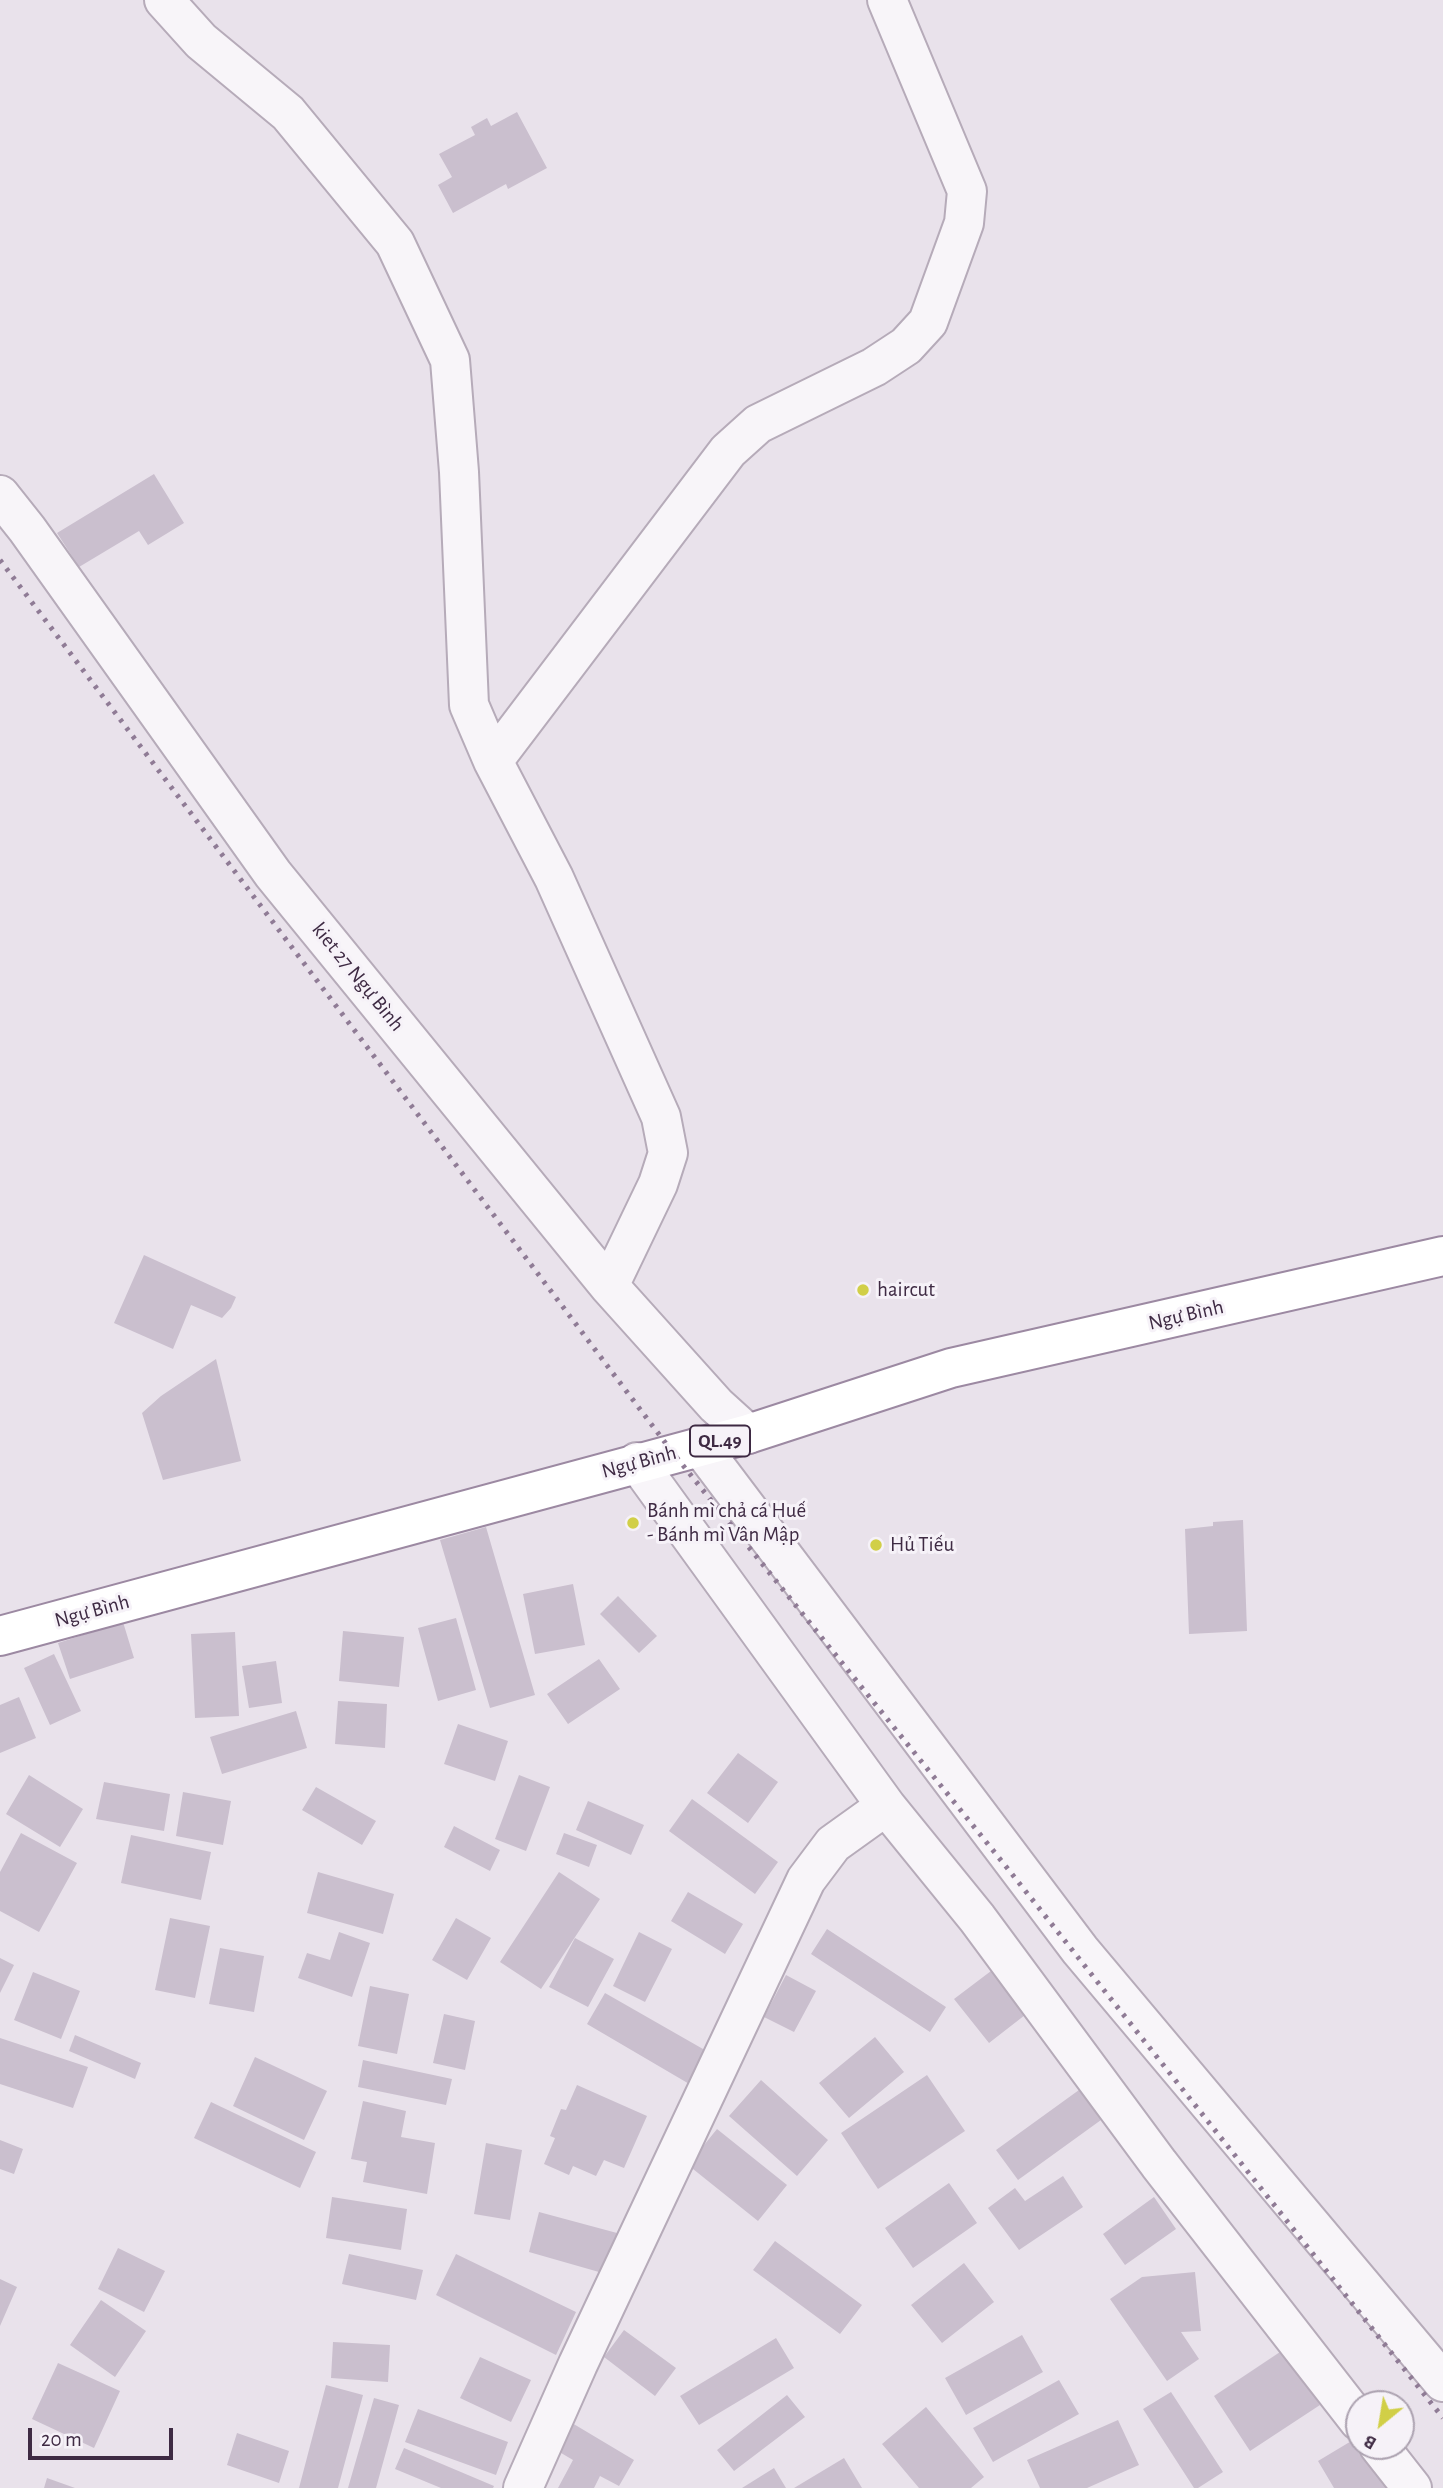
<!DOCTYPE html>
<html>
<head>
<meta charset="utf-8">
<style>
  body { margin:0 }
  #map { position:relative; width:1443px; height:2488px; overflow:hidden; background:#e9e2eb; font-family:"Alegreya Sans",sans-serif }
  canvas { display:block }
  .north { position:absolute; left:1345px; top:2390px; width:70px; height:70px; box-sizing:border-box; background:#f6f2f8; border:2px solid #aca2b0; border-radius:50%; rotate:210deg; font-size:19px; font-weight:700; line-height:28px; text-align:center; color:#3e2a43 }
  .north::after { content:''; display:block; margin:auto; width:24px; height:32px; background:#d1cf47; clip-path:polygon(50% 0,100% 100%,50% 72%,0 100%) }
  .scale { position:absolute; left:28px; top:2428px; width:145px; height:32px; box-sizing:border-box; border:4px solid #3e2a43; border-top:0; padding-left:9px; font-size:21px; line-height:24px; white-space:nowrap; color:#3e2a43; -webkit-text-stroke:5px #f6f2f8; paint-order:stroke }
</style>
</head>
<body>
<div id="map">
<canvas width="1443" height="2488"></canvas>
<div class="north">B</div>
<div class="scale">20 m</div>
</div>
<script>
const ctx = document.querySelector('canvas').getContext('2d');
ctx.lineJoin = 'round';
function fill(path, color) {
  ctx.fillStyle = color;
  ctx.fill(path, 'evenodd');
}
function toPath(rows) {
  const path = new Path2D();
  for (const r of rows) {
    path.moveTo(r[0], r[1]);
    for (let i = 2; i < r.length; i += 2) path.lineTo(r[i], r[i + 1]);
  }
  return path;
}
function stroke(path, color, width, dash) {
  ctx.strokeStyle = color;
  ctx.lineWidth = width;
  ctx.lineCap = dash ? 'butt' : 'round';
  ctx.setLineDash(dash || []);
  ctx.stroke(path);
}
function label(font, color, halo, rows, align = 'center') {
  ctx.font = font + ' "Alegreya Sans",sans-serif';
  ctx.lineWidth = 6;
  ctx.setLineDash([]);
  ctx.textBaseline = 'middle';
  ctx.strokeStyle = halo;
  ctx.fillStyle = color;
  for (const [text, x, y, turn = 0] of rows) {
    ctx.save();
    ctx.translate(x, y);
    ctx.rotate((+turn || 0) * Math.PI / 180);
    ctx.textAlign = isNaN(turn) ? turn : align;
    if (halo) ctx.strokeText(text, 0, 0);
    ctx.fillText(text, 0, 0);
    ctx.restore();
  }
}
const building = toPath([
  [517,112,547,168,508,189,506,184,453,213,438,185,452,177,439,154,475,135,471,127,487,118,491,126],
  [154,474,184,523,148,545,139,531,79,567,57,533],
  [144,1255,236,1297,231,1308,222,1318,191,1305,173,1349,114,1323],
  [216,1359,241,1461,163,1480,142,1413,161,1396],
  [1243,1520,1247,1631,1189,1634,1185,1529,1213,1526,1213,1522],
  [486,1527,535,1695,490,1708,440,1540],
  [573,1584,585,1645,535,1654,523,1594],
  [618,1596,657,1636,639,1653,600,1614],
  [456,1618,476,1690,438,1701,418,1628],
  [123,1622,134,1658,70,1679,58,1643],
  [343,1631,404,1637,399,1687,339,1681],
  [235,1632,239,1716,195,1718,191,1634],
  [54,1654,81,1711,50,1725,24,1668],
  [599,1659,620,1689,568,1724,547,1694],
  [276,1661,282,1703,249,1708,242,1666],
  [19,1697,36,1738,0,1753,0,1705],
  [338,1701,387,1704,385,1748,335,1744],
  [296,1711,307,1748,222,1774,210,1737],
  [458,1724,508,1741,495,1781,444,1764],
  [738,1753,778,1782,748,1823,707,1793],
  [29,1775,83,1809,60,1847,6,1814],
  [519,1775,550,1787,526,1851,495,1839],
  [104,1782,170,1794,164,1831,96,1819],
  [316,1787,376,1821,362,1845,302,1810],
  [183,1792,231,1801,223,1845,176,1836],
  [692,1799,778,1862,755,1894,669,1831],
  [588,1801,644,1825,631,1855,576,1830],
  [454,1826,500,1850,490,1871,444,1847],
  [21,1833,77,1863,39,1932,0,1911,0,1872],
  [564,1833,597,1845,589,1867,556,1854],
  [131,1835,211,1852,201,1900,121,1883],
  [318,1872,394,1894,383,1934,307,1913],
  [559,1872,600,1899,541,1989,500,1962],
  [688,1892,743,1924,725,1954,671,1921],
  [170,1918,210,1926,195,1998,155,1990],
  [456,1918,491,1938,467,1980,432,1960],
  [827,1929,946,2007,930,2032,811,1954],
  [339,1932,370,1943,352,1997,298,1978,307,1953,330,1960],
  [639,1932,672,1949,645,2002,613,1986],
  [575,1938,614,1959,588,2007,549,1987],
  [220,1948,264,1956,254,2012,209,2004],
  [0,1958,14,1965,0,1993],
  [991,1971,1025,2015,989,2043,954,1999],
  [33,1972,80,1991,61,2039,14,2020],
  [786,1975,816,1991,794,2032,764,2017],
  [370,1986,409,1994,397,2054,358,2046],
  [605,1993,710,2053,691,2085,587,2024],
  [444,2014,475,2021,465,2070,433,2063],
  [75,2035,141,2063,135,2079,69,2051],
  [875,2037,904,2072,849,2118,819,2083],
  [0,2038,88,2067,73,2108,0,2084],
  [255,2057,327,2091,304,2140,233,2106],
  [363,2060,452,2079,446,2105,358,2087],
  [927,2075,965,2131,878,2189,841,2133],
  [761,2080,828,2140,797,2176,729,2116],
  [577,2085,647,2116,624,2168,604,2160,596,2176,573,2166,569,2175,544,2164,555,2138,550,2136,561,2109,566,2110],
  [1079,2090,1101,2120,1018,2180,996,2150],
  [363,2101,406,2111,401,2137,435,2143,427,2194,363,2182,367,2162,351,2159],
  [211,2102,316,2152,300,2188,194,2138],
  [717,2129,787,2185,758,2221,688,2165],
  [0,2140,23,2149,14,2174,0,2169],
  [486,2143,522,2150,510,2220,474,2214],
  [1063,2176,1083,2207,1019,2250,988,2208,1015,2188,1025,2201],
  [949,2183,977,2223,913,2268,885,2228],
  [332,2197,407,2209,401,2250,326,2238],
  [1154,2197,1176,2229,1125,2265,1103,2234],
  [539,2212,617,2233,606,2274,529,2252],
  [775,2241,862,2305,840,2334,753,2270],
  [118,2248,165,2271,144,2312,98,2289],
  [349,2254,423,2270,416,2300,342,2284],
  [456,2254,576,2312,556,2355,436,2295],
  [964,2263,994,2302,942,2343,911,2305],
  [1195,2272,1201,2331,1181,2332,1199,2359,1167,2381,1110,2299,1142,2277],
  [0,2279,17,2287,0,2326],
  [101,2300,146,2331,115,2377,70,2345],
  [624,2330,676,2368,655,2396,604,2357],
  [1022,2335,1043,2372,966,2415,945,2378],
  [776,2338,794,2368,699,2425,680,2396],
  [333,2342,390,2345,388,2382,331,2378],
  [1283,2350,1320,2405,1250,2451,1214,2396],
  [480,2357,531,2380,511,2422,460,2398],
  [58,2363,120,2391,94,2448,32,2419],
  [1059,2380,1079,2414,993,2462,973,2428],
  [326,2385,363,2395,338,2488,299,2488],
  [1171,2392,1223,2472,1198,2488,1194,2488,1143,2409],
  [787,2395,805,2417,734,2471,717,2450],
  [374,2398,399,2405,376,2488,348,2488],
  [926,2407,984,2477,971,2488,919,2488,882,2444],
  [418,2409,508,2442,496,2475,405,2442],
  [1118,2420,1139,2465,1087,2488,1040,2488,1027,2460],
  [572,2423,634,2460,619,2486,600,2476,594,2488,558,2488,573,2460,556,2450],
  [237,2433,289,2451,279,2483,227,2465],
  [1358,2437,1359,2446,1363,2446,1387,2488,1334,2488,1318,2461],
  [404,2448,494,2486,493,2488,441,2488,395,2469],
  [844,2458,862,2488,794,2488],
  [774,2468,786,2488,742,2488],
  [47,2478,75,2488,44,2488]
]);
const street = toPath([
  [164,0,201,41,288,113,395,243,450,360,459,472,469,705,493,761,554,878,661,1117,668,1153,658,1184,609,1286],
  [0,495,27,529,273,874,609,1286,716,1405,748,1434],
  [493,761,728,451,758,424,874,367,906,346,928,322,964,223,967,191,887,0],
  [700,1446,1080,1950,1443,2382],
  [637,1462,886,1806],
  [1379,2446,1412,2488],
  [523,2488,578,2364,806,1880,833,1844,886,1806,977,1918,1159,2164,1359,2421]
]);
const highway = toPath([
  [0,1636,748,1434,951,1368,1443,1256]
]);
const rail = toPath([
  [0,560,673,1453,1008,1869,1443,2418]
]);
const markers = [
  [863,1290,7,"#d1cf47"],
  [633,1523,7,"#d1cf47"],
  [876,1545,7,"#d1cf47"]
];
const shields = [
  [720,1441,60]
];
const shieldNames = [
  ["QL.49",720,1441]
];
const streetNames = [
  ["kiet 27 Ngự Bình",358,977,51],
  ["Ngự Bình",1186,1315,-13],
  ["Ngự Bình",639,1462,-15],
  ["Ngự Bình",92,1611,-15]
];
const poiNames = [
  ["haircut",877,1290],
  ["Bánh mì chả cá Huế",647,1511],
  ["- Bánh mì Vân Mập",647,1535],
  ["Hủ Tiếu",890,1545]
];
fill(building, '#cabfce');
stroke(street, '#b6abb9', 42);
stroke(highway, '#9c89a2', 42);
stroke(street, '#f8f5f9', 38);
stroke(highway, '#fff', 38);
stroke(rail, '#8f7b95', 5, [3.5, 7]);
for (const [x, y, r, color] of markers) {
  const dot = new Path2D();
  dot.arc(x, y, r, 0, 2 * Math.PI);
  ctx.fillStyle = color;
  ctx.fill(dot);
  stroke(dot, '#f6f2f8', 2.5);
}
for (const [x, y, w] of shields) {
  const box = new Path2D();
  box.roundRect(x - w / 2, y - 15.5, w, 31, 5);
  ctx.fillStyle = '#f6f2f8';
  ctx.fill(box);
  stroke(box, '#3e2a43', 2);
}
label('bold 19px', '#3e2a43', null, shieldNames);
label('21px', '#3e2a43', '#f6f2f8', streetNames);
label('21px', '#3e2a43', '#f6f2f8', poiNames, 'left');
</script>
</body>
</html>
